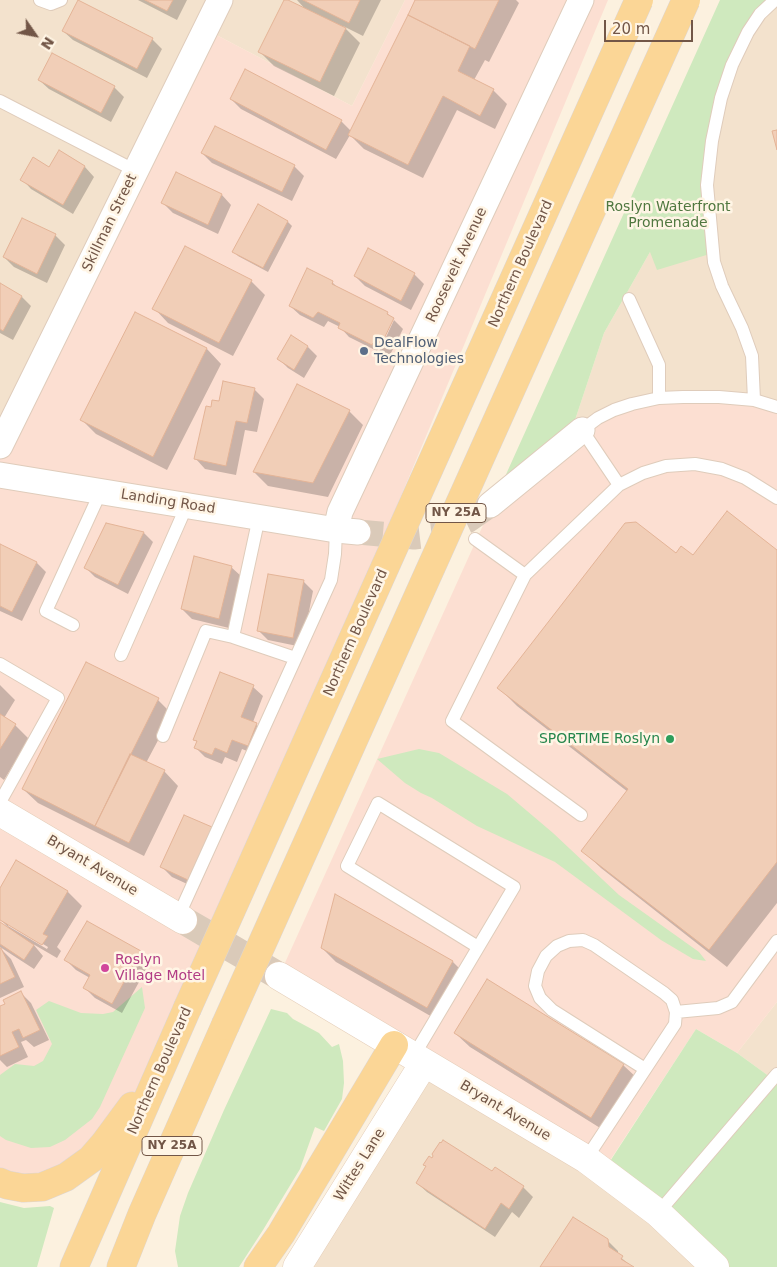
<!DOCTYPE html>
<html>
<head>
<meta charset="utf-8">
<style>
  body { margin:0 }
  #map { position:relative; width:777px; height:1267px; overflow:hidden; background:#fcf1df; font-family:"DejaVu Sans",sans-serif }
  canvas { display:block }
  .north { position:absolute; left:10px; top:10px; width:50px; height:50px; -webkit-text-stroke:4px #fff5e5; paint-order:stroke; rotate:123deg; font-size:14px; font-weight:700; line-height:20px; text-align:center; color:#725647 }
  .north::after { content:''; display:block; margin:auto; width:18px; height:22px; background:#725647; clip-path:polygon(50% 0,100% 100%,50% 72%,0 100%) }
  .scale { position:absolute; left:604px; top:20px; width:89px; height:22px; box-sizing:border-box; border:2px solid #725647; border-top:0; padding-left:6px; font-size:15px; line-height:18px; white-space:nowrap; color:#725647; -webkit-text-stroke:4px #fff5e5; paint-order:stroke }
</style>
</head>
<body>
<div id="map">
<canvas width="777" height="1267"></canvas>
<div class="north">N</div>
<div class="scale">20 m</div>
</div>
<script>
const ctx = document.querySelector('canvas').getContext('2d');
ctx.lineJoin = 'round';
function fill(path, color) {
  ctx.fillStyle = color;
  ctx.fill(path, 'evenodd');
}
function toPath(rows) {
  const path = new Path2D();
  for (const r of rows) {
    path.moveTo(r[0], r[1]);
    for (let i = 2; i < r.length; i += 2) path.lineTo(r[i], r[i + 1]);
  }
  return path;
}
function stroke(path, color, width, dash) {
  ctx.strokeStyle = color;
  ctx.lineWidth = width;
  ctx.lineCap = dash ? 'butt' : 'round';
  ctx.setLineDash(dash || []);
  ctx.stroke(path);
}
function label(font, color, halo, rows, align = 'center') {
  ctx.font = font + ' "DejaVu Sans",sans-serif';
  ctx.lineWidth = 5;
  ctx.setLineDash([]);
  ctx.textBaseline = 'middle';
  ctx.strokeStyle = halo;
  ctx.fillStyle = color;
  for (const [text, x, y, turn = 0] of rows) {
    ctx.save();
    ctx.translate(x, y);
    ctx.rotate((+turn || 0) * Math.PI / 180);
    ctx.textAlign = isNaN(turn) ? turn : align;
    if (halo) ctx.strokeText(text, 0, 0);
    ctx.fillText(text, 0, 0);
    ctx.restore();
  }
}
const residential = toPath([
  [0,0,405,0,352,106,205,29,0,444],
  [777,0,777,407,568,441,604,333,650,252,707,185,732,65],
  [777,1002,777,1082,737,1053],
  [424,1063,575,1152,715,1267,297,1267]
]);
const commercial = toPath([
  [405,0,608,0,187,1009,142,1092,79,1169,0,1182,0,444,205,29,352,106],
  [659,398,777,407,777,1002,737,1053,696,1029,603,1171,279,976,494,501,582,430]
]);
const green = toPath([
  [720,0,775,0,748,32,712,141,713,253,657,270,650,252,604,333,568,441,494,501],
  [419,749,439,753,507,794,553,833,619,895,699,952,706,961,693,959,661,940,555,862,477,826,432,798,421,793,405,783,377,759],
  [142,987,145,1008,100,1107,92,1119,65,1140,50,1147,31,1148,6,1140,0,1136,0,1075,15,1064,34,1066,43,1061,52,1044,36,1010,49,1001,81,1013,103,1014,113,1012],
  [271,1009,287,1013,293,1019,319,1033,332,1047,339,1044,343,1061,344,1083,342,1099,324,1131,315,1127,300,1169,263,1230,239,1267,178,1267,175,1251,180,1216,188,1193,224,1110],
  [696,1029,737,1053,777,1082,777,1267,715,1267,603,1172],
  [0,1202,24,1208,50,1206,54,1208,37,1267,0,1267]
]);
const shadow = toPath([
  [138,0,187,0,177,20],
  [285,0,306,10,297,0,381,0,363,36,343,26,360,43,334,96,274,66,260,52],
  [417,0,516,0,519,3,489,62,485,60,474,80,493,90,507,104,495,129,457,110,423,178,364,149,350,135,336,159,241,109,231,99,246,71,342,122,351,131],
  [63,31,152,39,162,49,147,78,73,40],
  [53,54,114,87,124,97,111,122,49,89,39,80],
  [215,127,294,166,304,176,292,201,212,163,202,153],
  [59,152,85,167,94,177,73,214,31,189,22,179,50,169],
  [222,195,231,205,218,234,173,213,163,203],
  [258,206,288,222,292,226,268,272,238,256,234,251],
  [55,235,65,245,47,283,14,267,4,257],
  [414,274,424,284,411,310,365,286,355,276],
  [251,281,265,295,233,356,168,323,154,308],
  [332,282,340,290,387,313,403,329,390,355,379,352,394,320,392,318,377,351,349,337,340,327,328,321,324,327,300,315,290,306],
  [0,285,22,297,31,306,13,340,0,333],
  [136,314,207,349,221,364,167,470,96,434,82,420],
  [308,347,317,356,304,378,288,368,278,358],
  [254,389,264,399,257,432,245,430,236,475,205,469,196,459,212,408,220,403],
  [349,411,363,425,328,497,268,486,254,472],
  [107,525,144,533,153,542,128,594,95,577,86,568],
  [0,545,37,563,46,572,22,621,0,611],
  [777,552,777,903,727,967,601,868,583,851,628,792,517,706,499,688,676,555,693,557],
  [231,567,241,576,229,628,192,619,182,609],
  [304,582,313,591,302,647,268,640,258,630],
  [221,673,253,687,263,696,253,722,266,734,257,755,242,749,237,762,225,757,222,764,205,757,195,747,197,742,195,739],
  [0,685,15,700,4,718,15,725,29,739,4,780,0,777],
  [158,700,172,714,146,763,164,771,178,786,144,856,38,803,23,789],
  [211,828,221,838,198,889,172,877,162,867],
  [0,891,68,892,82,906,57,947,61,951,57,958,33,944,43,956,34,969,0,947,0,924,9,928,0,919],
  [8,923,48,947,47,949,8,926],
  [87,923,140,952,150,962,122,1013,95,998,85,988,90,978,76,970,66,960],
  [0,948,11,959,24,987,0,998],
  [322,948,453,962,467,976,441,1022,336,962],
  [21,993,31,1003,49,1040,34,1047,26,1040,21,1042,28,1057,7,1067,0,1060,0,1008],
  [455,1033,623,1065,638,1079,605,1131,470,1047],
  [442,1144,493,1173,523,1187,533,1197,519,1218,512,1212,495,1237,427,1192,417,1183],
  [607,1240,618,1251,618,1255,632,1267,542,1267]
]);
const building = toPath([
  [78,0,153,38,137,69,62,31,78,0],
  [145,0,173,0,167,11,145,0],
  [284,0,288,0,346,28,320,82,258,52,284,0],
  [303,0,360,0,349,23,303,0],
  [415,0,499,0,475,49,408,15,415,0],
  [408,15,470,46,458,71,494,89,480,116,443,96,408,165,348,135,408,15],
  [52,53,115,86,101,113,38,80,52,53],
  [245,69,342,120,326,150,230,99,245,69],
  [215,126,295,165,282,192,201,153,215,126],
  [777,130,777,150,772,131,777,130],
  [59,150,85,166,63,205,20,180,33,157,49,167,59,150],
  [176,172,222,194,208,225,161,203,176,172],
  [258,204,288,221,263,268,232,252,258,204],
  [22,218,56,234,37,274,3,257,22,218],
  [185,246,252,280,219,343,152,309,185,246],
  [368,248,415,273,401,301,354,276,368,248],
  [307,268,333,281,332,284,388,312,387,314,394,318,380,347,373,343,372,345,338,328,340,323,318,312,313,318,289,306,307,268],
  [0,283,22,296,3,331,0,329,0,283],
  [135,312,207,348,153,457,80,420,135,312],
  [291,335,308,346,294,370,277,359,291,335],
  [223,381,255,388,247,423,236,421,226,466,194,459,206,406,211,407,212,400,219,401,223,381],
  [297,384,350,410,313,483,253,472,297,384],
  [727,511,777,550,777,862,709,950,581,851,628,789,497,688,625,523,636,522,676,553,681,546,693,555,727,511],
  [106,523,144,532,118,585,84,568,106,523],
  [0,544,37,562,12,612,0,606,0,544],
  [194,556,232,566,219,619,181,609,194,556],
  [268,574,304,580,293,638,257,631,268,574],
  [86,662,159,698,95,826,22,789,86,662],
  [220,672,254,685,241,717,257,723,248,746,232,740,227,753,215,748,212,755,194,748,197,741,193,740,220,672],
  [0,714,16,724,0,749,0,714],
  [130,754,165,770,129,843,95,826,130,754],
  [184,815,212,827,188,880,160,867,184,815],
  [16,860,68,891,43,934,48,936,42,945,0,920,0,888,16,860],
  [335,894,453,961,427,1008,321,948,335,894],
  [87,921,141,951,112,1004,83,988,90,975,64,960,87,921],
  [0,922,34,945,24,960,0,944,0,922],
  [0,948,1,948,15,977,0,984,0,948],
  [487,979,624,1064,591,1118,454,1033,487,979],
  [21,991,40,1030,23,1038,19,1029,12,1032,19,1047,0,1056,0,1006,5,1004,3,1000,21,991],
  [443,1140,492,1171,495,1167,524,1186,509,1209,501,1203,485,1229,416,1183,426,1166,423,1165,429,1156,432,1158,433,1156,432,1154,440,1142,441,1143,443,1140],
  [573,1217,608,1239,609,1247,623,1256,621,1259,634,1267,540,1267,573,1217]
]);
const streetTunnel = toPath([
  [358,532,414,537,439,534,467,521,490,505]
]);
const secondaryTunnel = toPath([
  [183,920,279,976]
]);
const lane = toPath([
  [40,0,51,4,61,0],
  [0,101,136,171],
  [629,299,659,365,659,398],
  [754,400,752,356,742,328,722,286,714,262,707,185,712,141,721,98,732,65,748,32,760,14,775,0],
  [619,485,643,473,666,466,695,464,722,469,745,478,777,498],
  [259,517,233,637,295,658],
  [475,539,525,575],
  [73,625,46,611,101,491],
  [121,655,187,505],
  [0,664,58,698,0,802],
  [163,736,206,631,233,637],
  [581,815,452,721,525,575,619,485,582,430,598,418,614,410,632,404,659,398,683,397,719,397,754,400,777,407],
  [178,917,331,580,335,554,336,530],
  [676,1012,718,1008,732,1002,777,941],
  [413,1057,514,887,378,803,347,866,478,947],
  [586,1159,675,1024,676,1012,672,1000,664,993,594,945,583,940,569,941,557,946,546,956,538,971,535,986,540,998,552,1010,645,1069],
  [658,1213,777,1074]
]);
const street = toPath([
  [0,446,220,0],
  [0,475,336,530,358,532],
  [490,505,582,430],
  [336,530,340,512,581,0]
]);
const secondary = toPath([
  [0,812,183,920],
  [279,976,586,1159,658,1213,715,1267],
  [297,1267,424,1063]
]);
const primary = toPath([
  [0,1182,7,1185,23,1188,42,1187,66,1177,91,1159,104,1144,132,1106],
  [74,1267,187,1009],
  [121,1267,142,1214,225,1026],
  [258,1267,281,1234,394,1045]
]);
const primaryBridge = toPath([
  [187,1009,639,0],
  [225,1026,686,0]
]);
const markers = [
  [364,351,5,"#5c6f8a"],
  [670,739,5,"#2e9e5b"],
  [105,968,5,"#d1479c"]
];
const shields = [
  [456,513,60],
  [172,1146,60]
];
const shieldNames = [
  ["NY 25A",456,513],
  ["NY 25A",172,1146]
];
const parkNames = [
  ["Roslyn Waterfront",668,207],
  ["Promenade",668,223]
];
const streetNames = [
  ["Skillman Street",110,223,-64],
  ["Northern Boulevard",521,264,-66],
  ["Roosevelt Avenue",457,265,-65],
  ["Landing Road",168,502,9],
  ["Northern Boulevard",356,633,-66],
  ["Bryant Avenue",92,866,31],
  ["Northern Boulevard",160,1071,-66],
  ["Bryant Avenue",505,1111,31],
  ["Wittes Lane",360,1165,-58]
];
const serviceNames = [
  ["DealFlow",374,343],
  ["Technologies",374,359]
];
const leisureNames = [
  ["SPORTIME Roslyn",660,739]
];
const hotelNames = [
  ["Roslyn",115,960],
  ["Village Motel",115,976]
];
fill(residential, '#f3e2cd');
fill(commercial, '#fcdfd2');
fill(green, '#cfe9be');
fill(shadow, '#0003');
fill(building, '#f1ceb7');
stroke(building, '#e4b497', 1);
stroke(streetTunnel, '#dacab9', 25, [25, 12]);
stroke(secondaryTunnel, '#dacab9', 28, [28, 14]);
stroke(lane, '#dfccbb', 14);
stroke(street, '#dfccbb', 27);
stroke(secondary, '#e5ceb9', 29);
stroke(primary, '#ddd6d3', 29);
stroke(lane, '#fff', 12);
stroke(street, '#fff', 25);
stroke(secondary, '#fff', 28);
stroke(primary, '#fbd696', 28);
stroke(primaryBridge, '#ddd6d3', 29, []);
stroke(primaryBridge, '#fbd696', 28);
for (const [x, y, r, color] of markers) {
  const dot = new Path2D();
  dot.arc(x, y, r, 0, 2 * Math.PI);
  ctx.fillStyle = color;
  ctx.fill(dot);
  stroke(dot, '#fff5e5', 2);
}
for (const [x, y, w] of shields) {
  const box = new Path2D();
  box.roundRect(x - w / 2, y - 9.5, w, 19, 4);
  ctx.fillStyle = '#fff5e5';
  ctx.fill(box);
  stroke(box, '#725647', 1);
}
label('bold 12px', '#725647', null, shieldNames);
label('14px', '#507840', '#fff5e5', parkNames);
label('14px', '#725647', '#fff5e5', streetNames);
label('14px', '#4e5e75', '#fff5e5', serviceNames, 'left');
label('14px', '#27864d', '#fff5e5', leisureNames, 'right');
label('14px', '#b23c85', '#fff5e5', hotelNames, 'left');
</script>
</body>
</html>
